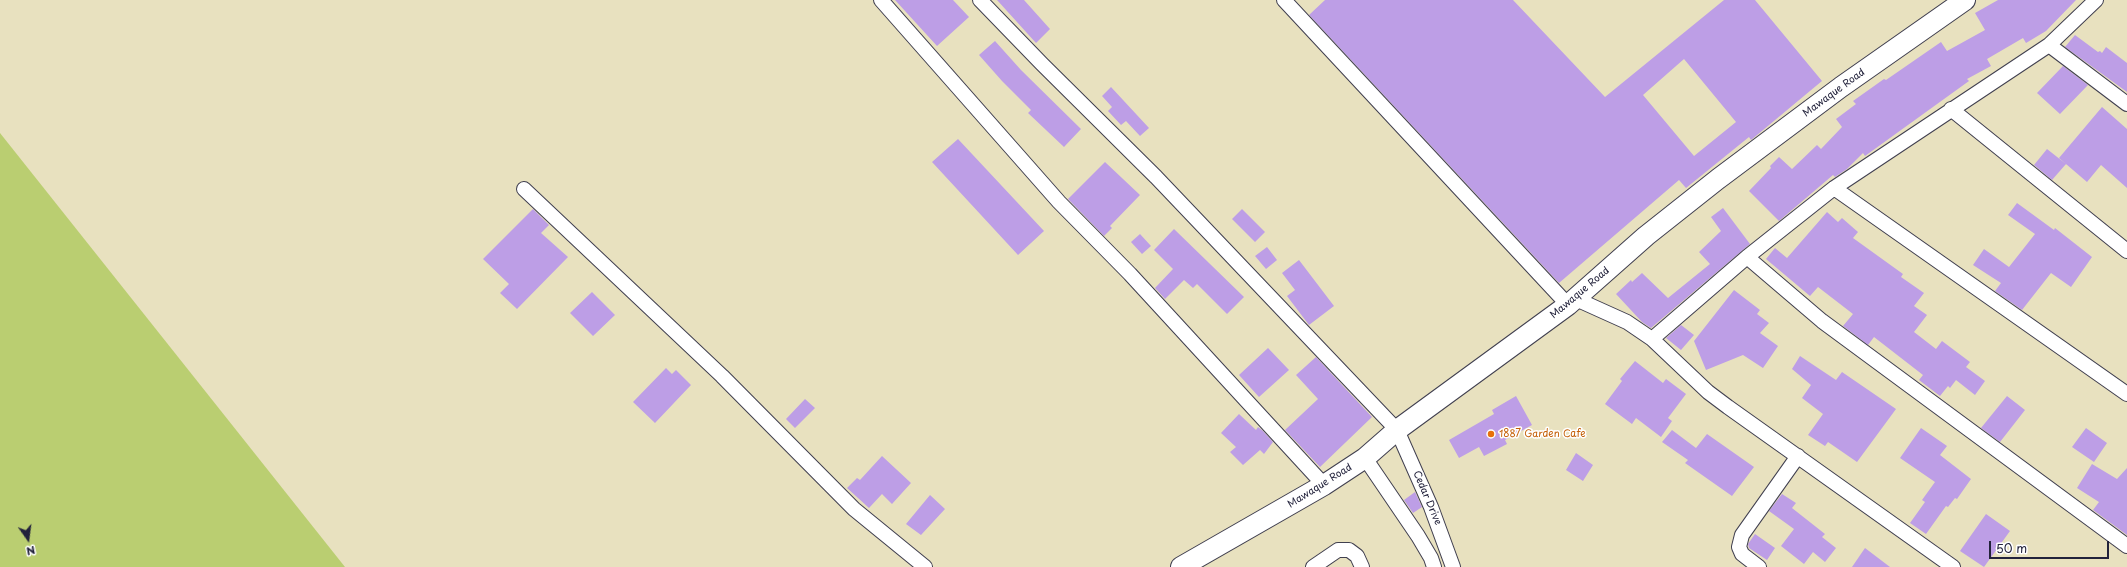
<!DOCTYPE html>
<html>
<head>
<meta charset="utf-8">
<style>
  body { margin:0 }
  #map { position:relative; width:2127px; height:567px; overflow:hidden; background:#e8e1bf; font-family:"Playpen Sans",sans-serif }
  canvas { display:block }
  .north { position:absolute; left:8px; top:519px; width:40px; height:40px; -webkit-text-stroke:3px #fff; paint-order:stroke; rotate:166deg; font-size:11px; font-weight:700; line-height:16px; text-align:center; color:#22223b }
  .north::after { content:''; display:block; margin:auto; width:14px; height:18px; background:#22223b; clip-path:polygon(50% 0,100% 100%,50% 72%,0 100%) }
  .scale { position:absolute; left:1989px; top:541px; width:120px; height:18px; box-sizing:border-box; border:2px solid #22223b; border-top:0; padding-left:5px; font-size:12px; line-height:14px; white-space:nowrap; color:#22223b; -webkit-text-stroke:3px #fff; paint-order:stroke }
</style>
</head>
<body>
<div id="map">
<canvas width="2127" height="567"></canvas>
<div class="north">N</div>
<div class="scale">50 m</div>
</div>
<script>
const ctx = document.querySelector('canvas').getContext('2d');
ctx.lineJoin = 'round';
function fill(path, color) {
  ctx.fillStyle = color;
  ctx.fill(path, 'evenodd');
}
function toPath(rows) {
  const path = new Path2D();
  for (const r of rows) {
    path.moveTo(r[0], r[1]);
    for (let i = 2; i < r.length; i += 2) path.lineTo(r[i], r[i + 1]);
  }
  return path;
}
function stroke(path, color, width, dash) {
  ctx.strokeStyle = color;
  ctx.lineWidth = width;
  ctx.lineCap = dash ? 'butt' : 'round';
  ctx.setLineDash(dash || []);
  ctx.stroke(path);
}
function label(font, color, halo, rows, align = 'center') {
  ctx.font = font + ' "Playpen Sans",sans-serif';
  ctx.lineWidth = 3;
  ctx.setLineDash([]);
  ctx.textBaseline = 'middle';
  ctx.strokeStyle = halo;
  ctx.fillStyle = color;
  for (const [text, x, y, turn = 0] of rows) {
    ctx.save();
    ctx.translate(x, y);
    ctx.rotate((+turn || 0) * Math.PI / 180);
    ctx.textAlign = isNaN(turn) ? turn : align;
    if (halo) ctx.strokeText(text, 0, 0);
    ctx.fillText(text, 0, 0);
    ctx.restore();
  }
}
const green = toPath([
  [0,133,345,567,0,567]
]);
const building = toPath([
  [895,0,953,0,969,17,937,46],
  [997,0,1024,0,1050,29,1036,43],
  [1325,0,1513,0,1605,97,1724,0,1755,0,1822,81,1751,140,1749,137,1686,188,1679,180,1559,283,1309,15],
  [1684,59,1736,122,1694,156,1643,95],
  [1998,0,2076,0,2046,31,2026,43,2023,38,1987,59,1991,66,1967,79,1969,81,1865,156,1863,153,1847,169,1835,177,1833,175,1779,221,1749,191,1771,168,1770,166,1779,157,1792,169,1817,145,1821,149,1842,127,1836,119,1856,104,1853,101,1884,79,1886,80,1941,42,1947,51,1985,30,1975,13],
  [2075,35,2098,52,2100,51,2102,53,2106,47,2127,63,2127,92,2065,47],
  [995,41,1021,70,1081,129,1064,147,1028,113,1031,110,1002,81,979,55],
  [2063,66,2088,85,2060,114,2037,93],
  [1111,87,1149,128,1140,136,1126,121,1121,125,1108,111,1112,107,1102,96],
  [2102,107,2127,129,2127,188,2101,165,2087,182,2059,158],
  [958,139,1044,231,1018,255,932,162],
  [2047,149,2066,164,2052,180,2034,165],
  [1105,162,1140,195,1110,226,1112,228,1104,236,1068,199],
  [2017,203,2054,230,2055,228,2092,257,2071,287,2051,273,2022,310,1995,291,2001,283,1973,265,1984,249,2009,267,2035,234,2008,215],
  [1723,208,1750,244,1651,328,1642,322,1616,294,1631,280,1632,282,1642,273,1668,298,1710,264,1699,252,1721,231,1711,217],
  [533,209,549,225,541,233,568,257,517,309,500,293,509,284,483,259],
  [1242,209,1265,232,1255,242,1232,219],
  [1827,212,1838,222,1842,218,1858,232,1853,238,1903,274,1901,277,1924,293,1914,306,1927,315,1914,332,1936,349,1942,341,1970,362,1966,367,1985,381,1975,395,1956,380,1950,388,1948,386,1940,396,1919,380,1923,375,1874,337,1868,345,1843,326,1853,314,1818,287,1810,296,1766,259,1775,248,1787,258],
  [1174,229,1244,297,1227,314,1197,284,1193,288,1184,280,1165,299,1155,288,1173,269,1154,250],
  [1140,234,1151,246,1142,254,1131,242],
  [1267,247,1277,260,1266,269,1255,256],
  [1299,260,1334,306,1309,325,1287,296,1295,290,1282,273],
  [1734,290,1760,310,1757,314,1769,323,1760,333,1778,346,1763,368,1743,355,1706,370,1694,341],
  [592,292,615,315,593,336,570,313],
  [1681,325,1694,335,1681,350,1666,338],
  [1268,348,1289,370,1259,397,1239,375],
  [1800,356,1836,380,1842,372,1896,409,1857,462,1828,442,1825,446,1808,435,1823,414,1802,398,1811,385,1792,369],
  [1316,357,1372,417,1320,467,1285,430,1318,399,1296,375],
  [1635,361,1663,383,1666,379,1686,394,1668,418,1672,421,1661,437,1636,418,1632,424,1605,404,1622,381,1620,379],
  [666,368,672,374,676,370,691,385,655,423,633,402],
  [1516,396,1532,425,1505,440,1507,444,1484,456,1479,447,1459,458,1449,440,1494,414,1492,410],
  [2007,396,2025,410,2000,442,1981,428],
  [805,399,815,408,795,428,786,419],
  [1239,414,1256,430,1258,427,1263,431,1273,442,1264,454,1260,450,1243,465,1230,452,1236,447,1221,433],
  [1921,428,1947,446,1940,455,1971,479,1957,499,1955,498,1948,507,1946,506,1926,534,1910,523,1925,502,1922,500,1935,482,1900,458],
  [2086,428,2107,443,2094,462,2072,447],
  [1672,430,1696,448,1707,434,1754,467,1732,496,1685,463,1688,460,1662,442],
  [1576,453,1593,465,1583,481,1566,470],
  [882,456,911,483,892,504,882,494,869,508,847,488,857,478,860,480],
  [2092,464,2117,479,2127,468,2127,535,2093,510,2099,502,2077,488],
  [1415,492,1422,507,1413,513,1404,500],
  [1782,494,1796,503,1792,508,1825,534,1822,537,1836,548,1825,562,1813,552,1804,564,1781,546,1794,529,1769,511],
  [930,495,945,509,921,535,906,524],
  [1986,514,2010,531,1984,567,1960,551],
  [1755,534,1775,548,1767,560,1749,548,1748,544],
  [1865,548,1890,567,1852,567]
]);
const minor = toPath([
  [881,0,1059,202,1130,274,1324,485],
  [980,0,1042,64,1156,177,1397,430,1431,507,1453,567],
  [1284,0,1568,305],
  [2049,45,2127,104],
  [1951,109,2127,251],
  [1834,188,2127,394],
  [524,189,722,376,854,509,925,567],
  [1747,257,1822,321,2127,546],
  [1576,299,1627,322,1652,339,1708,392,1728,407,1953,567],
  [1652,339,1747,257,1834,188,2049,45,2096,0],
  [1365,458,1418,536,1431,558,1434,567],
  [1313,567,1338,550,1349,550,1357,556,1362,567],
  [1759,567,1742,554,1739,547,1742,535,1798,456]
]);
const secondary = toPath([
  [1181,567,1324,485,1365,458,1397,430,1568,305,1646,236,1718,179,1841,87,1965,0]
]);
const markers = [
  [1491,434,4,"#e8710a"]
];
const streetNames = [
  ["Mawaque Road",1834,93,-36],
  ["Mawaque Road",1580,293,-40],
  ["Mawaque Road",1320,486,-32],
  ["Cedar Drive",1427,498,67]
];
const foodNames = [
  ["1887 Garden Cafe",1499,434]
];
fill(green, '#bace71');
fill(building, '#bd9ee6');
stroke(minor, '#403f4f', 16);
stroke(secondary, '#403f4f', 22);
stroke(minor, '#fff', 14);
stroke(secondary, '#fff', 20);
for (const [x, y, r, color] of markers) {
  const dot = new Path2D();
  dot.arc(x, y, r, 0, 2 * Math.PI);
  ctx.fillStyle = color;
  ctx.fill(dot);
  stroke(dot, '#fff', 1.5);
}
label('10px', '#22223b', '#fff', streetNames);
label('10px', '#c56008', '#fff', foodNames, 'left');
</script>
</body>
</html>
